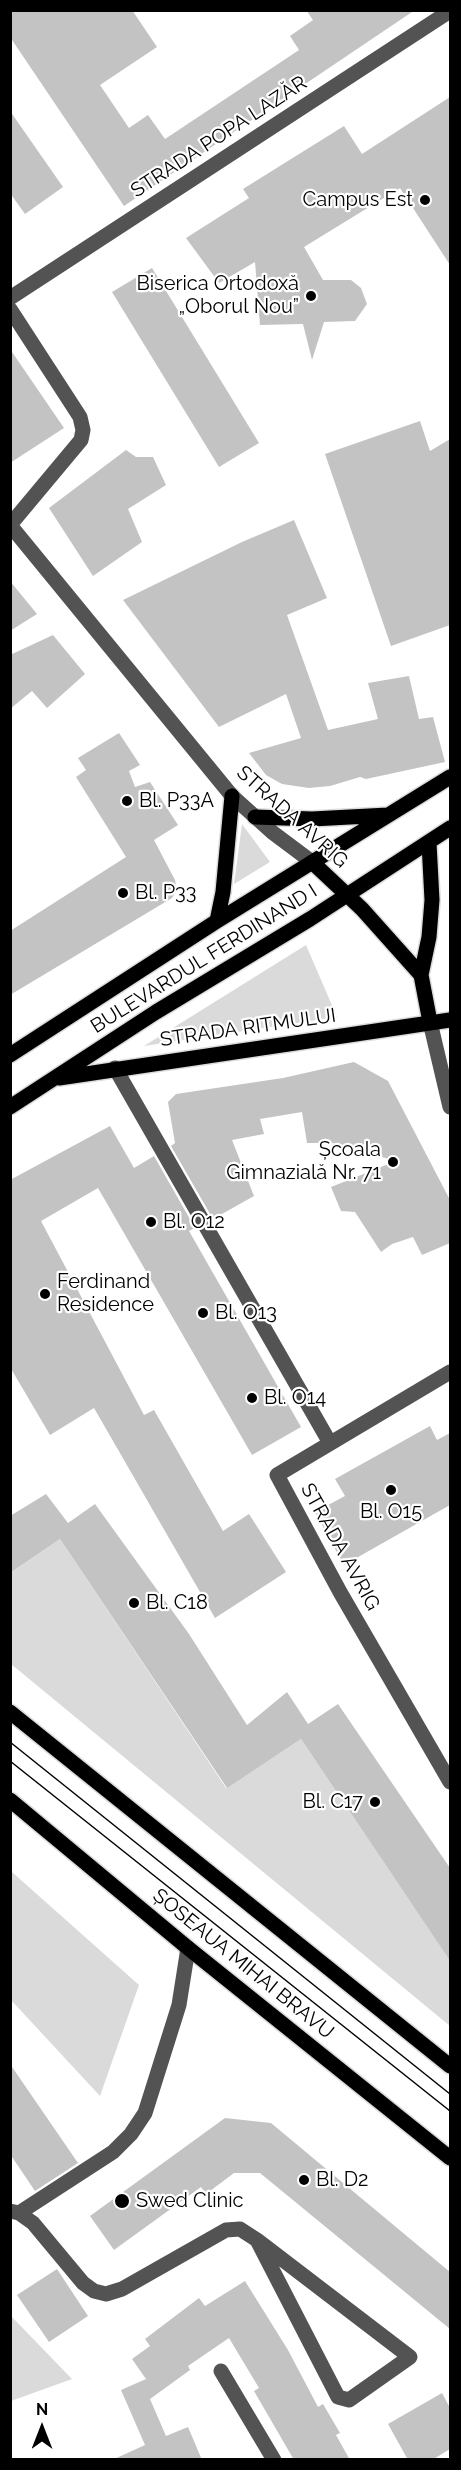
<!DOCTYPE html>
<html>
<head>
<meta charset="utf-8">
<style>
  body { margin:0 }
  #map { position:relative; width:461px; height:2470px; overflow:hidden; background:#fff; font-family:Raleway,sans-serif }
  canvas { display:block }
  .frame { position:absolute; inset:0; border:12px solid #000; pointer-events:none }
  .north { position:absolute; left:12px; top:2398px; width:60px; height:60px; -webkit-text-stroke:4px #fff; paint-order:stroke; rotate:0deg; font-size:16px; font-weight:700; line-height:24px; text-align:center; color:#000 }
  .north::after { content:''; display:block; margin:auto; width:21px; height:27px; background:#000; clip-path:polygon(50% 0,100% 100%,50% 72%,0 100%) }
</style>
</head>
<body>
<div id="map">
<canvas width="461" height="2470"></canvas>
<div class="frame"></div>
<div class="north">N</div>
</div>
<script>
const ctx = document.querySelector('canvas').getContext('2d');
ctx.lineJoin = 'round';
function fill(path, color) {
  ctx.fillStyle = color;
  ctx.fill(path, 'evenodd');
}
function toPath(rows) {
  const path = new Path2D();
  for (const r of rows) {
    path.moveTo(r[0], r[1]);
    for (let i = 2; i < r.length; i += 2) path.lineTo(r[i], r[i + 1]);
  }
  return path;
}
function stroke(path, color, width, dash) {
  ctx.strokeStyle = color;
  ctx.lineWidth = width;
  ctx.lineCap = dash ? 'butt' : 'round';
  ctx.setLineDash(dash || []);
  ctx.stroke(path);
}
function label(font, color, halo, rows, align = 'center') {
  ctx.font = font + ' Raleway,sans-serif';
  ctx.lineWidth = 4.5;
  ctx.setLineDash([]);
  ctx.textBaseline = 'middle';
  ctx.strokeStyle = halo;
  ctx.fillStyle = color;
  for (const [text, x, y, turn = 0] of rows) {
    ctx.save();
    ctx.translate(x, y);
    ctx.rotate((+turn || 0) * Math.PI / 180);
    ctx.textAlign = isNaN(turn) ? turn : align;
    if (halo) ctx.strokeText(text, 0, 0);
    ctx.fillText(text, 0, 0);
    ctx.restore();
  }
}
const green = toPath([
  [242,824,270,862,234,884],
  [306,945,337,1017,144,1046],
  [60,1539,226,1788,301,1739,450,1961,450,2026,11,1664,10,1573],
  [12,1872,139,1985,100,2096,11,2000],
  [11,2316,72,2379,11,2401]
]);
const building = toPath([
  [10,10,132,10,157,47,100,85,129,128,148,115,165,139,299,50,290,36,313,20,306,10,415,10,124,206,10,37],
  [450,97,450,265,400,188,304,247,323,280,351,280,361,288,367,304,355,321,324,322,312,360,303,324,260,325,255,262,219,283,186,238,249,198,243,189,344,126,362,154],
  [10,111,63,187,25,214,10,193],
  [152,268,259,443,219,467,112,292],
  [10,349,64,428,10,463],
  [420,421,430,451,450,439,450,625,391,646,325,454],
  [126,450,136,457,153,457,166,485,128,509,142,542,93,576,49,508],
  [294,520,327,598,287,615,328,730,378,719,368,683,409,676,419,719,433,717,445,762,366,779,360,777,330,786,309,788,282,784,266,775,249,753,301,738,286,694,219,727,123,600,242,542],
  [10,581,37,614,10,631],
  [53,635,85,674,47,708,32,691,10,709,10,655],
  [119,733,140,765,129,771,135,787,150,782,178,825,154,840,175,880,177,890,172,898,10,995,10,931,126,857,76,777,86,770,78,758],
  [354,1062,388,1081,450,1200,450,1243,422,1255,413,1237,392,1244,381,1252,355,1212,341,1211,331,1187,396,1161,332,1143,307,1143,302,1112,260,1119,264,1134,232,1140,254,1196,213,1219,171,1146,175,1143,168,1102,176,1094,283,1078],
  [110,1126,134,1168,154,1156,195,1228,189,1231,301,1427,252,1455,98,1188,41,1221,144,1415,154,1410,223,1531,249,1514,286,1572,215,1618,94,1408,50,1435,10,1367,10,1180],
  [430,1426,437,1440,450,1433,450,1505,344,1565,315,1512,345,1496,335,1479],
  [46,1494,68,1523,95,1504,189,1634,247,1725,287,1692,308,1724,338,1704,450,1868,450,1961,301,1739,227,1788,60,1539,10,1573,10,1516],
  [10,2064,78,2163,35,2191,10,2154],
  [225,2118,271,2123,450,2272,450,2329,260,2173,234,2173,206,2194,201,2187,114,2250,90,2216],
  [57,2269,88,2316,49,2342,17,2295],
  [245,2281,288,2350,318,2407,323,2404,340,2433,336,2435,350,2460,294,2460,254,2391,259,2388,229,2338,188,2366,190,2370,150,2399,166,2436,188,2427,202,2460,112,2460,145,2445,121,2390,146,2379,132,2359,150,2346,145,2339,199,2298,205,2306],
  [442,2393,450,2408,450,2449,432,2460,408,2460,388,2424]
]);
const minor = toPath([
  [10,298,450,11],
  [10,309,80,417,83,430,81,440,10,525],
  [10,525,232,796,272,832,312,862],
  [430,1022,450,1107],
  [115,1068,330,1443],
  [450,1372,277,1475,340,1592,450,1782],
  [10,2211,19,2213,33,2223,83,2283,94,2291,106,2294,122,2289,226,2230,240,2229,257,2240,410,2357,349,2400,338,2397,257,2240],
  [19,2213,113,2152,131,2134,145,2113,179,2005,188,1948],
  [221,2371,274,2460]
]);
const major = toPath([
  [255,817,312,819,388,815],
  [312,862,362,909,421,975,430,1022],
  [217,921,223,892,232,796],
  [421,975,429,937,432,900,429,843],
  [10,1055,217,921,450,777],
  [59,1078,450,1020],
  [10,1107,156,1012,310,919,450,828],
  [10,1712,450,2066],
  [10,1800,188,1948,450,2158]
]);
const tram = toPath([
  [10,1742,450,2094],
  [10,1761,450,2111]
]);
const markers = [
  [425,200,6,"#000"],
  [311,296,6,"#000"],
  [127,801,6,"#000"],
  [123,893,6,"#000"],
  [393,1162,6,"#000"],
  [151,1222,6,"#000"],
  [45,1294,6,"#000"],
  [203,1313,6,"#000"],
  [252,1398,6,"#000"],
  [391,1490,6,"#000"],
  [134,1603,6,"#000"],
  [375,1802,6,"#000"],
  [304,2180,6,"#000"],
  [122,2201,8,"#000"]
];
const streetNames = [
  ["STRADA POPA LAZĂR",219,137,-33],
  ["STRADA AVRIG",292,817,42],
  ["BULEVARDUL FERDINAND I",204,959,-32],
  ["STRADA RITMULUI",248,1028,-8],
  ["STRADA AVRIG",340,1547,61],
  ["ȘOSEAUA MIHAI BRAVU",243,1964,39]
];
const poiNames = [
  ["Campus Est",413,200,"right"],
  ["Biserica Ortodoxă",299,284,"right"],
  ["„Oborul Nou”",299,307,"right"],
  ["Bl. P33A",139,801],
  ["Bl. P33",135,893],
  ["Școala",381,1150,"right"],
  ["Gimnazială Nr. 71",381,1173,"right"],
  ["Bl. O12",163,1222],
  ["Ferdinand",57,1282],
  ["Residence",57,1305],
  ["Bl. O13",215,1313],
  ["Bl. O14",264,1398],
  ["Bl. O15",391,1512,"center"],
  ["Bl. C18",146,1603],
  ["Bl. C17",363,1802,"right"],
  ["Bl. D2",316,2180],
  ["Swed Clinic",136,2201]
];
fill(green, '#dadada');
fill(building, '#c3c3c3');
stroke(major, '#dbdbdb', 18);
stroke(minor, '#535353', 15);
stroke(major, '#000', 15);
stroke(tram, '#000', 1.5);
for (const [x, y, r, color] of markers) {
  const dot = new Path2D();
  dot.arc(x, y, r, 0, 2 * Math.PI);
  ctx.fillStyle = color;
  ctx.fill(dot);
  stroke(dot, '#fff', 2);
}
label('20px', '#000', '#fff', streetNames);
label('20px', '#000', '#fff', poiNames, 'left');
</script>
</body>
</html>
